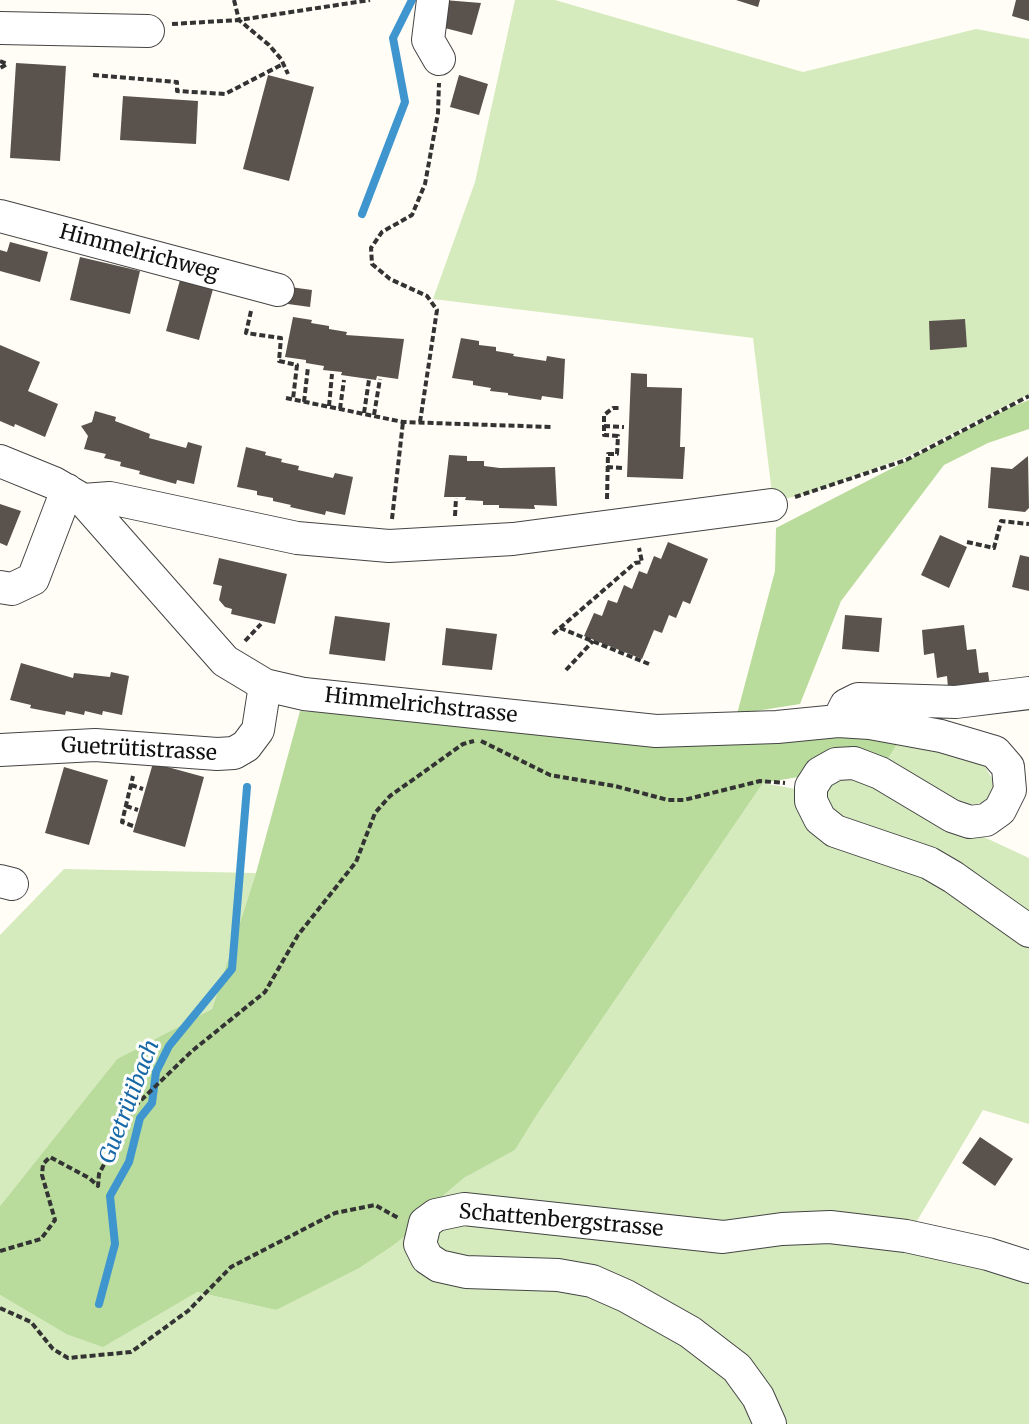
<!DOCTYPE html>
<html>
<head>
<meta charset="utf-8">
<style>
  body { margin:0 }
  canvas { display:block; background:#fffdf5 }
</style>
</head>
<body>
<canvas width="1029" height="1424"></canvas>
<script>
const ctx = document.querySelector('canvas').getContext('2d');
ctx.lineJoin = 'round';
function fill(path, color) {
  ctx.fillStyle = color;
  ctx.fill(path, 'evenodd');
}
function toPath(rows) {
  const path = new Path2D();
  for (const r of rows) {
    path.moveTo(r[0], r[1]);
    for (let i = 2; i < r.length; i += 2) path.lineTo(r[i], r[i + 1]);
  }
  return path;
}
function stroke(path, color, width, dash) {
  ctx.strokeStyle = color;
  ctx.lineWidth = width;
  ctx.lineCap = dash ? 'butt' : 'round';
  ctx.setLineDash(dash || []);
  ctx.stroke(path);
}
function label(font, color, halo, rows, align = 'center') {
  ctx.font = font + ' Merriweather,serif';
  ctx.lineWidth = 6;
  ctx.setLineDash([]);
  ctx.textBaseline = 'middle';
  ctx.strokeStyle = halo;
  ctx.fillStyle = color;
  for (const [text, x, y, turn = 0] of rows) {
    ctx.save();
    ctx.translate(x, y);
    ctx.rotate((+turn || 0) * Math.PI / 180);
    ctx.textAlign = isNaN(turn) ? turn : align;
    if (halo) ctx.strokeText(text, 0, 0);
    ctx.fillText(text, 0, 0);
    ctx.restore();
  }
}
const green = toPath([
  [515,0,555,0,803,72,976,29,1029,39,1029,394,906,457,808,493,773,502,753,338,433,299,475,182],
  [899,741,983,763,994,782,992,794,982,803,971,805,956,802,886,762],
  [843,770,957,834,984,837,1029,858,1029,924,843,825,822,807,825,783],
  [763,783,796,789,888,855,1029,938,1029,1124,983,1110,911,1231,736,1229,433,1204,464,1178,515,1150,538,1113],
  [64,869,256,873,212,1009,117,1059,0,1206,0,935],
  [442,1222,840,1233,1029,1279,1029,1424,779,1424,690,1325,435,1251,433,1232],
  [405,1236,408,1254,570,1283,716,1357,762,1424,0,1424,0,1295,66,1334,197,1292,276,1310]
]);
const forest = toPath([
  [1029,400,1029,429,988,443,944,465,841,601,800,704,737,714,775,571,776,528,1011,407],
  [300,711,734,740,806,733,899,741,886,762,763,783,538,1113,515,1150,464,1178,414,1220,405,1236,392,1246,359,1268,276,1310,197,1292,103,1347,66,1334,0,1295,0,1206,117,1059,212,1009,256,873]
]);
const stream = toPath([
  [362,214,405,102,393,38,412,0],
  [99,1304,115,1244,110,1196,129,1162,140,1118,152,1103,156,1072,169,1046,232,969,247,787]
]);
const building = toPath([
  [444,0,481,3,472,35,437,26],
  [736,0,760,0,758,7],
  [1016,0,1029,0,1029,21,1012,16],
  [16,63,66,66,60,161,10,158],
  [268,75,314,87,289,181,243,169],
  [459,75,488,84,479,115,450,107],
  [123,96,198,101,196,144,120,140],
  [10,242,48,252,40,282,0,271,0,250,7,252],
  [80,257,140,271,130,314,70,300],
  [180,280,213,289,199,340,166,331],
  [290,287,312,290,310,307,288,304],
  [293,317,312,320,311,323,329,326,329,329,347,332,346,335,404,339,398,379,377,376,376,380,341,375,342,372,323,370,324,366,306,363,306,360,285,357],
  [965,319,967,347,930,350,929,321],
  [461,338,479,341,479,345,496,347,496,351,514,354,513,356,546,361,547,356,565,359,563,399,542,396,541,400,508,395,508,393,490,391,491,388,473,385,473,381,452,378],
  [0,345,40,362,28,391,58,404,45,437,15,424,14,427,0,421],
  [631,373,647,374,647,387,682,388,680,447,685,447,683,479,627,477],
  [95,411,116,417,115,421,150,434,149,438,186,448,188,442,202,446,194,484,177,480,176,484,139,474,140,471,120,466,121,462,104,458,106,454,84,449,88,436,81,426,92,422],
  [246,447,266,452,265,455,282,459,281,462,299,466,298,470,333,478,335,473,353,477,345,515,326,511,325,515,290,507,291,505,273,501,273,498,257,495,257,491,237,487],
  [449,455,467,456,467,461,484,461,484,466,500,468,555,467,557,506,534,505,535,509,499,508,499,505,483,505,483,501,465,500,466,497,444,497],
  [1028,456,1029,508,1025,512,988,508,991,467,1012,469],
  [0,504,21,511,7,546,0,543],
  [940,535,967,547,949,588,921,575],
  [668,542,708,559,690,604,683,601,676,618,669,615,662,633,654,630,642,659,584,636,594,613,602,616,608,600,617,603,624,585,632,589,639,571,647,574,654,556,661,559],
  [1020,555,1029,557,1029,591,1012,587],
  [219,558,287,574,275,624,231,614,232,609,225,607,219,600,222,586,213,584],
  [845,615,882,618,879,652,842,649],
  [335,616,390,623,385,661,329,654],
  [964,625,967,650,976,649,979,673,988,672,991,694,949,699,947,676,937,678,934,653,924,655,922,630],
  [446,628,497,634,492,670,442,665],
  [21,663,73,678,74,673,110,677,111,672,129,676,122,715,103,711,102,715,85,711,84,715,66,711,65,715,30,708,31,705,10,700],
  [153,763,204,777,185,847,133,832],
  [64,767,108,780,89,845,45,833],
  [980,1137,1013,1159,995,1186,962,1163]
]);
const path = toPath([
  [234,0,239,20,269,45,281,59,288,74],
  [172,24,239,20,370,0],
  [0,61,7,64,0,68],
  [93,75,177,82,177,91,225,94,283,64],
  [251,311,246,333,281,338,279,361,297,365,293,399],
  [286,398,403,422,551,427],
  [304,402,308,367],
  [329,406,332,374],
  [340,409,344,380],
  [364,413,369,380],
  [374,415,380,379],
  [420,422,437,310,427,296,390,279,372,264,371,248,382,232,412,215,425,184,438,113,439,83],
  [604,426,624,427],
  [607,467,623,468],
  [795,497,906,460,1029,396],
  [607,499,608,454,617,454,618,436,604,435,604,415,613,408,620,408],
  [455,516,456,498],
  [392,519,403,422],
  [967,542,994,548,1001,521,1029,524],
  [560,628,649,664],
  [553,634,635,563,642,562,639,548],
  [245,641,261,624],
  [566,670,593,641],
  [481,741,550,775,615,786,668,800,684,800,760,781,785,783],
  [131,785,143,789],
  [126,806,138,810],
  [133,826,122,822,133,776],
  [0,1251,41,1239,55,1220,42,1175,43,1164,50,1157,89,1178,98,1186,99,1174,134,1107,192,1051,265,992,298,935,356,862,375,813,390,796,463,744,474,741],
  [0,1308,31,1322,53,1349,68,1358,131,1352,188,1311,231,1267,335,1213,375,1205,400,1219]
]);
const minor = toPath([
  [433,0,428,40,439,59],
  [0,28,148,31],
  [0,216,278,290],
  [0,461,54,483,83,500,225,661,265,685,304,694,656,731,777,727,838,721,870,723,941,736,995,752,1008,767,1010,790,1000,810,986,820,970,822,952,816,880,773,854,763,836,764,820,773,811,787,811,801,820,819,835,831,929,863,953,877,1029,931],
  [83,500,110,498,297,538,389,546,513,539,771,505],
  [0,587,12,589,33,579,67,490],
  [838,721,846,705,858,699,956,702,1029,693],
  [0,750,95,745,217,754,234,753,246,746,258,730,265,685],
  [0,881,12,884],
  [770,1424,758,1397,737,1368,690,1332,626,1296,592,1281,558,1275,466,1272,439,1266,427,1258,420,1244,425,1223,436,1215,464,1209,723,1237,782,1229,830,1227,906,1236,988,1254,1029,1267]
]);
const streetNames = [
  ["Himmelrichweg",139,253,15],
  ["Himmelrichstrasse",421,706,6],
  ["Guetrütistrasse",139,750,3],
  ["Schattenbergstrasse",561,1221,5]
];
const waterNames = [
  ["Guetrütibach",130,1102,-69]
];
fill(green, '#d5ebbd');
fill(forest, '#b9dc9c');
stroke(stream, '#3f96cf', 8);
fill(building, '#5a524d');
stroke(minor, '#444', 34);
stroke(path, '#333', 4, [6, 3]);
stroke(minor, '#fff', 32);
label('21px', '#111', '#fff', streetNames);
label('italic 22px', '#1768a6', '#fff', waterNames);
</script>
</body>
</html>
